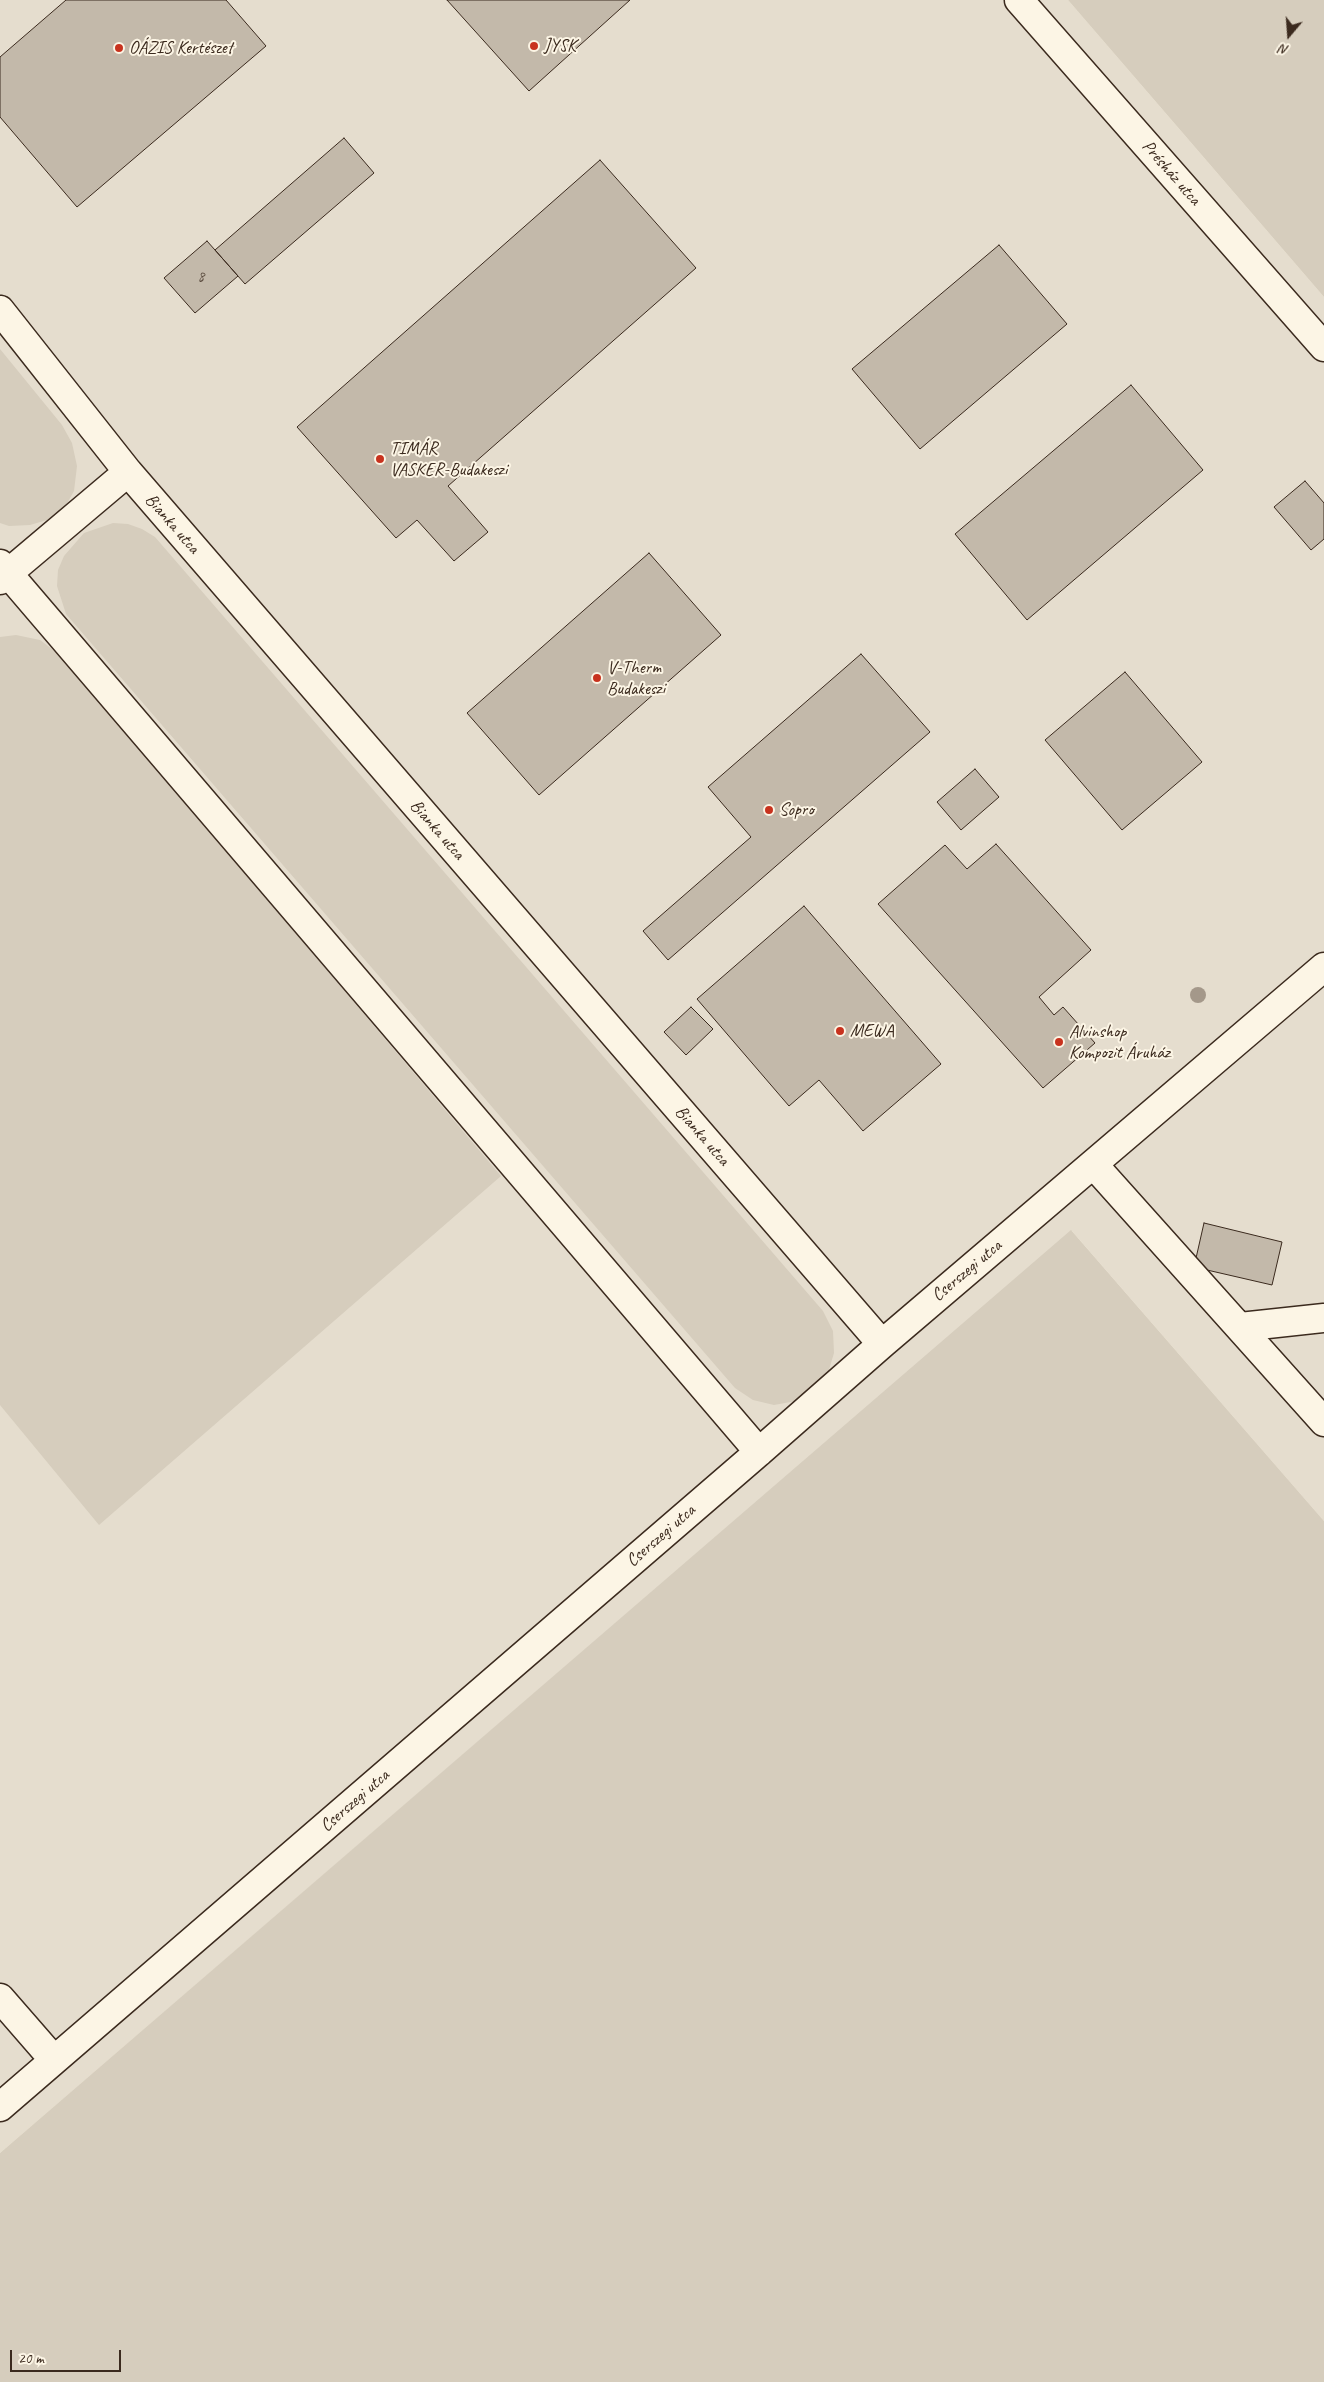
<!DOCTYPE html>
<html>
<head>
<meta charset="utf-8">
<style>
  body { margin:0 }
  #map { position:relative; width:1324px; height:2382px; overflow:hidden; background:#f4eddd; font-family:Caveat,sans-serif }
  canvas { display:block }
  .north { position:absolute; left:1264px; top:10px; width:50px; height:50px; -webkit-text-stroke:4px #fcf5e5; paint-order:stroke; rotate:198deg; font-size:14px; font-weight:700; line-height:20px; text-align:center; color:#3b2a1e }
  .north::after { content:''; display:block; margin:auto; width:18px; height:22px; background:#3b2a1e; clip-path:polygon(50% 0,100% 100%,50% 72%,0 100%) }
  .scale { position:absolute; left:10px; top:2350px; width:111px; height:22px; box-sizing:border-box; border:2px solid #3b2a1e; border-top:0; padding-left:6px; font-size:15px; line-height:18px; white-space:nowrap; color:#3b2a1e; -webkit-text-stroke:4px #fcf5e5; paint-order:stroke }
</style>
</head>
<body>
<div id="map">
<canvas width="1324" height="2382"></canvas>
<div class="north">N</div>
<div class="scale">20 m</div>
</div>
<script>
const ctx = document.querySelector('canvas').getContext('2d');
ctx.lineJoin = 'round';
function fill(path, color) {
  ctx.fillStyle = color;
  ctx.fill(path, 'evenodd');
}
function toPath(rows) {
  const path = new Path2D();
  for (const r of rows) {
    path.moveTo(r[0], r[1]);
    for (let i = 2; i < r.length; i += 2) path.lineTo(r[i], r[i + 1]);
  }
  return path;
}
function stroke(path, color, width, dash) {
  ctx.strokeStyle = color;
  ctx.lineWidth = width;
  ctx.lineCap = dash ? 'butt' : 'round';
  ctx.setLineDash(dash || []);
  ctx.stroke(path);
}
function label(font, color, halo, rows, align = 'center') {
  ctx.font = font + ' Caveat,sans-serif';
  ctx.lineWidth = 4;
  ctx.setLineDash([]);
  ctx.textBaseline = 'middle';
  ctx.strokeStyle = halo;
  ctx.fillStyle = color;
  for (const [text, x, y, turn = 0] of rows) {
    ctx.save();
    ctx.translate(x, y);
    ctx.rotate((+turn || 0) * Math.PI / 180);
    ctx.textAlign = isNaN(turn) ? turn : align;
    if (halo) ctx.strokeText(text, 0, 0);
    ctx.fillText(text, 0, 0);
    ctx.restore();
  }
}
const built = toPath([
  [0,0,1068,0,1324,297,1324,1521,1072,1231,0,2153]
]);
const green = toPath([
  [1068,0,1324,0,1324,297,1181,131],
  [0,349,62,425,72,443,77,466,74,491,65,507,47,520,30,525,9,526,0,523],
  [113,523,128,524,142,529,155,537,823,1311,833,1331,834,1353,828,1373,814,1391,796,1401,774,1405,753,1400,735,1388,66,614,57,586,58,570,64,556,84,533],
  [16,635,40,640,61,656,501,1176,99,1525,0,1405,0,637],
  [1071,1230,1324,1521,1324,2382,0,2382,0,2153]
]);
const building = toPath([
  [66,0,226,0,266,46,77,207,0,117,0,57,66,0],
  [447,0,630,0,529,91,447,0],
  [344,138,374,173,245,284,215,250,344,138],
  [600,160,696,268,448,486,488,532,454,561,417,520,396,538,297,427,600,160],
  [207,241,238,276,195,313,164,278,207,241],
  [999,245,1067,324,920,449,852,369,999,245],
  [1131,385,1203,470,1027,620,955,534,1131,385],
  [1305,481,1324,503,1324,539,1311,550,1274,507,1305,481],
  [649,553,721,635,539,795,467,713,649,553],
  [861,654,930,732,668,960,643,931,751,837,708,787,861,654],
  [1125,672,1202,762,1122,830,1045,740,1125,672],
  [975,769,999,797,961,830,937,802,975,769],
  [996,844,1091,950,1039,997,1054,1015,1063,1007,1095,1043,1043,1088,878,904,945,845,967,869,996,844],
  [804,906,941,1064,863,1131,819,1080,789,1106,697,999,804,906],
  [691,1007,713,1029,686,1055,664,1032,691,1007],
  [1204,1223,1282,1242,1272,1285,1194,1267,1204,1223]
]);
const minor = toPath([
  [1019,0,1324,347],
  [0,310,128,472,882,1344],
  [0,564,759,1452],
  [0,580,128,472],
  [1093,1164,1324,1422],
  [1240,1327,1324,1318],
  [0,1998,54,2060],
  [0,2107,759,1452,882,1344,1324,967]
]);
const trees = [
  [1198,995]
];
const markers = [
  [534,46,5,"#c8321e"],
  [119,48,5,"#c8321e"],
  [380,459,5,"#c8321e"],
  [597,678,5,"#c8321e"],
  [769,810,5,"#c8321e"],
  [840,1031,5,"#c8321e"],
  [1059,1042,5,"#c8321e"]
];
const numberNames = [
  ["8",201,277]
];
const poiNames = [
  ["JYSK",544,46],
  ["OÁZIS Kertészet",129,48],
  ["TIMÁR",390,449],
  ["VASKER-Budakeszi",390,470],
  ["V-Therm",607,668],
  ["Budakeszi",607,689],
  ["Sopro",779,810],
  ["MEWA",850,1031],
  ["Alvinshop",1069,1032],
  ["Kompozit Áruház",1069,1053]
];
const streetNames = [
  ["Présház utca",1171,173,49],
  ["Bianka utca",172,524,49],
  ["Bianka utca",437,830,49],
  ["Bianka utca",702,1136,49],
  ["Cserszegi utca",967,1271,-40],
  ["Cserszegi utca",661,1536,-41],
  ["Cserszegi utca",355,1801,-41]
];
fill(built, '#e5ddce');
fill(green, '#d6cdbd');
fill(building, '#c3b9aa');
stroke(building, '#3b2a1e', 1);
stroke(minor, '#3b2a1e', 31);
stroke(minor, '#fcf5e5', 28);
ctx.fillStyle = '#a4988a';
for (const [x, y] of trees) {
  ctx.beginPath();
  ctx.arc(x, y, 8, 0, 2 * Math.PI);
  ctx.fill();
}
for (const [x, y, r, color] of markers) {
  const dot = new Path2D();
  dot.arc(x, y, r, 0, 2 * Math.PI);
  ctx.fillStyle = color;
  ctx.fill(dot);
  stroke(dot, '#fcf5e5', 2);
}
label('15px', '#5d4e41', null, numberNames);
label('18px', '#3b2a1e', '#fcf5e5', poiNames, 'left');
label('18px', '#3b2a1e', '#fcf5e5', streetNames);
</script>
</body>
</html>
